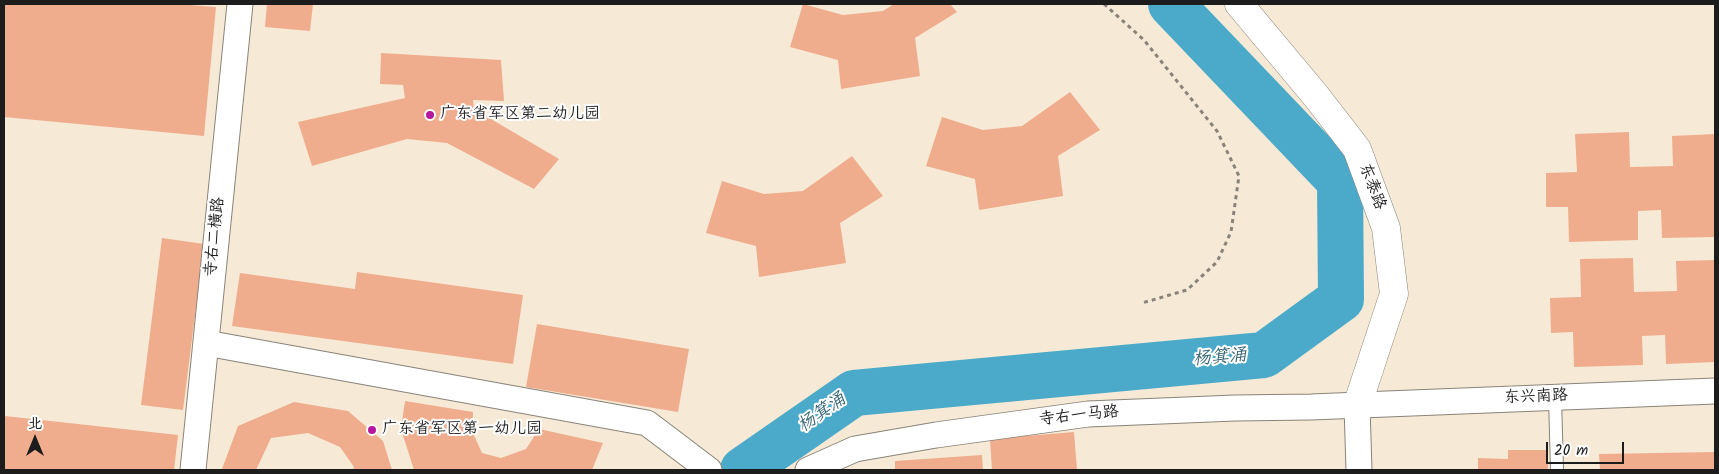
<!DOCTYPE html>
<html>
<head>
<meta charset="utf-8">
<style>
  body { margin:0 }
  #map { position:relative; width:1719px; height:474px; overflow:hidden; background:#f6ead6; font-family:Kalam,"LXGW WenKai TC",sans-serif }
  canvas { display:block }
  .frame { position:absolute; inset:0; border:5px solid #1c1c1c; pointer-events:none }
  .north { position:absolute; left:10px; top:414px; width:50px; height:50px; -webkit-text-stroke:4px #fff; paint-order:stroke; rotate:0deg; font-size:14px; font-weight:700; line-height:20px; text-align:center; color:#1c1c1c }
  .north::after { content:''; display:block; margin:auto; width:18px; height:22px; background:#1c1c1c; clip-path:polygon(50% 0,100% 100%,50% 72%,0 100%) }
  .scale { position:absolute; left:1546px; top:442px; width:78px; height:22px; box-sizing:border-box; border:2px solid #1c1c1c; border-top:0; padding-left:6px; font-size:15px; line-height:18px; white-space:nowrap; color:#1c1c1c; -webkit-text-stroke:4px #fff; paint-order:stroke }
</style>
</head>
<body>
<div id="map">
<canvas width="1719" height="474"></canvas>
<div class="frame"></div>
<div class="north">北</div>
<div class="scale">20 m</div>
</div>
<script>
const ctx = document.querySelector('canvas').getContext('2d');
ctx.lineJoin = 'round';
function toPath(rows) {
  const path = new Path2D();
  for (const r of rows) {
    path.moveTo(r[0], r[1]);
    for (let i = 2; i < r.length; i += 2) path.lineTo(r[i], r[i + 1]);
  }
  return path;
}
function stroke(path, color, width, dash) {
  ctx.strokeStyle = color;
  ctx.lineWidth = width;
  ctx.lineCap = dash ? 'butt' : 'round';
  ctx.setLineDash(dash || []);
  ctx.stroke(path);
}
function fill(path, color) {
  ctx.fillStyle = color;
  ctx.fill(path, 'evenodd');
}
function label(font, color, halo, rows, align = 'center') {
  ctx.font = font + ' Kalam,"LXGW WenKai TC",sans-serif';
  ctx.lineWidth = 4;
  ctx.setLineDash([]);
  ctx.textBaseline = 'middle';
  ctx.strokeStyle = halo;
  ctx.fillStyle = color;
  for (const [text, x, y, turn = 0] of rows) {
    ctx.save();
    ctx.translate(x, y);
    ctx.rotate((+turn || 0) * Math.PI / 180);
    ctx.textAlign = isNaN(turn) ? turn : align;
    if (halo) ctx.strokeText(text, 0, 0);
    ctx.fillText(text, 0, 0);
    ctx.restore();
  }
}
const river = toPath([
  [743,470,854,393,1264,355,1341,299,1340,181,1171,4]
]);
const building = toPath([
  [4,4,177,4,216,7,204,136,4,117],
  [267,4,313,4,310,31,265,27],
  [803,4,843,15,883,11,894,4,950,4,957,12,915,38,920,76,841,89,838,60,790,47],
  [381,53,501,60,504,101,473,100,474,109,559,159,534,189,447,143,407,139,312,166,298,122,405,98,403,85,380,84],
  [1070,92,1100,130,1058,156,1063,196,979,210,975,179,926,166,942,117,983,130,1022,126],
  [1629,132,1630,167,1673,166,1672,136,1715,134,1715,237,1662,238,1661,210,1638,211,1638,240,1569,242,1568,207,1546,207,1546,173,1577,172,1575,134],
  [852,156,883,196,840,223,846,263,759,277,756,246,706,233,722,181,764,194,803,191],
  [162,238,204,244,183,410,141,405],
  [1633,258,1634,292,1677,291,1676,261,1715,260,1715,362,1666,364,1665,335,1642,336,1643,365,1574,367,1573,332,1551,333,1550,298,1581,297,1580,259],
  [357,272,523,295,513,364,232,326,240,273,355,289],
  [537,324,689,349,678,412,526,387],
  [405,401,473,412,472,431,482,453,501,458,526,449,539,429,603,443,592,470,414,470,401,429],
  [294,402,348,411,383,441,392,470,353,470,354,467,340,447,308,433,271,438,256,470,222,469,238,426],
  [5,416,178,435,174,470,4,470],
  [1074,432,1077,470,992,470,990,439],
  [1508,450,1548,450,1548,470,1478,470,1478,458,1508,459],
  [1715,452,1715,470,1600,470,1599,454],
  [982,455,983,470,895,470,895,461]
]);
const path = toPath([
  [1104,4,1144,40,1217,131,1239,176,1231,232,1217,262,1187,290,1142,303]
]);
const service = toPath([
  [1555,398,1557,470]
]);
const minor = toPath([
  [206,343,647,423,709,470],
  [1357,406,1359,470],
  [193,470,240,4],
  [808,470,855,449,936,435,1088,414,1235,408,1311,407,1715,391]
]);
const tertiary = toPath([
  [1239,4,1316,96,1357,149,1386,228,1394,294,1357,406]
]);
const markers = [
  [430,115,5,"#b5179e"],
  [372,430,5,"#b5179e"]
];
const poiNames = [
  ["广东省军区第二幼儿园",440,115],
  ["广东省军区第一幼儿园",382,430]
];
const streetNames = [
  ["东泰路",1371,187,69],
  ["寺右二横路",216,237,-84],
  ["东兴南路",1536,398,-2],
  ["寺右一马路",1079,417,-6]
];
const waterNames = [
  ["杨箕涌",1220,359,-5],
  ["杨箕涌",823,414,-35]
];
stroke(river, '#4baaca', 46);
fill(building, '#efad8d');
stroke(service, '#898379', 14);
stroke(minor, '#898379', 27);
stroke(tertiary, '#898379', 29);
stroke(path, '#898379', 3, [4, 4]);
stroke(service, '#fff', 12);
stroke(minor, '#fff', 25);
stroke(tertiary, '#fff', 28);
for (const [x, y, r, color] of markers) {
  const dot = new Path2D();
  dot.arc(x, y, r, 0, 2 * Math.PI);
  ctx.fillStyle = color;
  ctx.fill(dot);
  stroke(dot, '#fff', 2);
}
label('16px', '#1c1c1c', '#fff', poiNames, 'left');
label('16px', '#1c1c1c', '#fff', streetNames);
label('italic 18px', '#346373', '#fff', waterNames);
</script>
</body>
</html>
